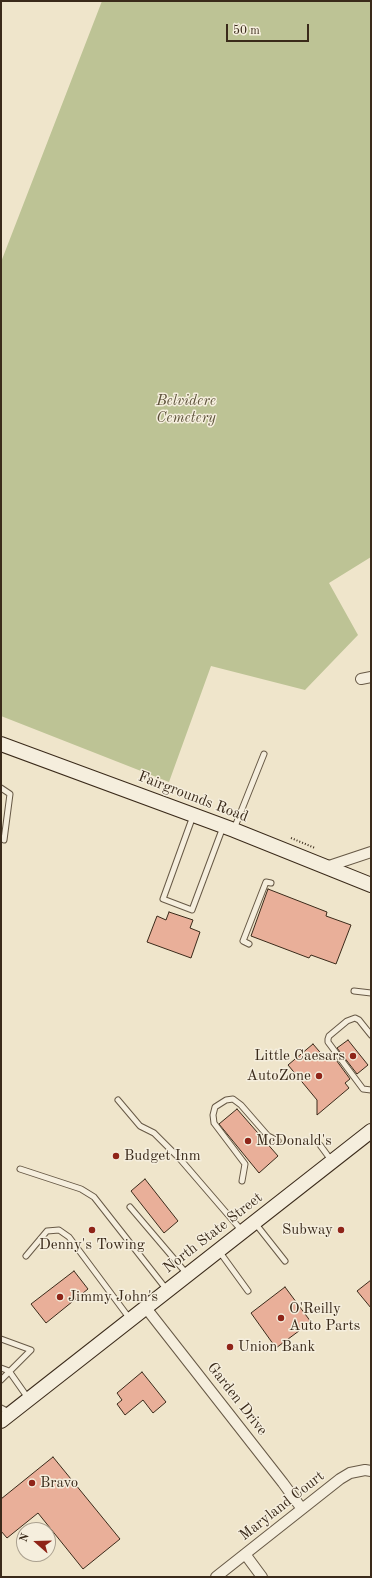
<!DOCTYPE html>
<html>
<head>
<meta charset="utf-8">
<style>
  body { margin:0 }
  #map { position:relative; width:372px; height:1578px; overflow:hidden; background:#efe5cb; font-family:"Old Standard TT",serif }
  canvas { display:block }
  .frame { position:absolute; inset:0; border:2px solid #3a2a1a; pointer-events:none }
  .north { position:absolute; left:16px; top:1522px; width:40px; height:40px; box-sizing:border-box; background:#f5eedd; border:1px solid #aaa08f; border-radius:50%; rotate:290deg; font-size:11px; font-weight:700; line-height:16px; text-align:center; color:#3a2a1a }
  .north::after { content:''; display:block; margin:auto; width:14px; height:18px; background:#8f2418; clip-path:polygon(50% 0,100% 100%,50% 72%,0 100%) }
  .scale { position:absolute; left:226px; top:24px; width:83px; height:18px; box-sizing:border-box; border:2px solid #3a2a1a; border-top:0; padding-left:5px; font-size:12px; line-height:14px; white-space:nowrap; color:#3a2a1a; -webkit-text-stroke:3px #f5eedd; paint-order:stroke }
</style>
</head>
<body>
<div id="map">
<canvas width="372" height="1578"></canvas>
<div class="frame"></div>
<div class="north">N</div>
<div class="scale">50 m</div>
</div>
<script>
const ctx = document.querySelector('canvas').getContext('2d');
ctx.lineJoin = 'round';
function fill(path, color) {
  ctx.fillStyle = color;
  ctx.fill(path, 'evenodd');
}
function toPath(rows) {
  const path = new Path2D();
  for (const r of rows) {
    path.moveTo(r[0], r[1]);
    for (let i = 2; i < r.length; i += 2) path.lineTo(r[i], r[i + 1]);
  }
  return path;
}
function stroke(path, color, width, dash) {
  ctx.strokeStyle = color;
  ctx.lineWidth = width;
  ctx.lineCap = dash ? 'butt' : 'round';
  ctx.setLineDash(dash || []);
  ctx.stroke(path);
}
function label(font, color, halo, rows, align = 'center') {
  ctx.font = font + ' "Old Standard TT",serif';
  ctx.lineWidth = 3;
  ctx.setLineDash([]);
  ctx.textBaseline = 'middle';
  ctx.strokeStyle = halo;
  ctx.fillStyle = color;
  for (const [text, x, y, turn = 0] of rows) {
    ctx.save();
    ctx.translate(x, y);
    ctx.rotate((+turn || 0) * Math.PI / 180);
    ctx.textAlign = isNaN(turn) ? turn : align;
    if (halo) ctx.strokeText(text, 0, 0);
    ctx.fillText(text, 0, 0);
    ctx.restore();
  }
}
const green = toPath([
  [102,1,371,1,371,557,329,583,358,635,305,690,211,666,169,782,1,716,1,262]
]);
const building = toPath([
  [268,889,327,912,326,916,351,925,336,964,311,955,309,958,251,936,268,889],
  [169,912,193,920,190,928,200,932,191,958,147,942,157,916,166,920,169,912],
  [348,1040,368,1065,357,1074,337,1048,348,1040],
  [313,1044,325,1058,331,1053,350,1079,345,1083,349,1088,317,1115,317,1100,288,1065,313,1044],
  [237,1109,278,1156,259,1173,219,1124,237,1109],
  [145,1179,178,1221,164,1233,131,1191,145,1179],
  [74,1271,88,1289,46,1323,31,1304,74,1271],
  [371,1280,371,1308,357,1291,371,1280],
  [285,1287,311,1322,276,1348,251,1313,285,1287],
  [142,1372,166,1402,153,1413,143,1400,125,1415,117,1404,122,1400,117,1393,142,1372],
  [53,1457,120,1539,83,1569,38,1513,7,1538,1,1531,1,1499,53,1457]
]);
const path = toPath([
  [291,838,315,848]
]);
const service = toPath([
  [1,788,10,794,4,840,1,838],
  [193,816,163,899,192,910,223,827],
  [234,829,264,754],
  [249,944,243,941,266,882,271,883],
  [354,991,371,993],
  [371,1035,359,1020,355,1018,347,1021,329,1036,328,1039,328,1042,363,1089,371,1090],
  [118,1100,140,1126,154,1133,180,1159,242,1231],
  [320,1145,331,1160],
  [20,1169,81,1189,94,1197,167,1290],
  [242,1181,245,1164,214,1123,213,1115,215,1107,226,1100,233,1099,241,1105,268,1136,278,1141],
  [130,1207,187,1274],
  [255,1223,285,1261],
  [219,1251,248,1291],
  [26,1256,47,1231,59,1230,69,1237,130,1319],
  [1,1339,31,1350,1,1380],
  [1,1368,9,1371,28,1398],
  [1,1408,9,1412]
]);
const minor = toPath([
  [361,679,371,677],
  [326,867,371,852],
  [146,1308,283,1483,302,1509],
  [245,1554,262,1577],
  [216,1577,340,1479,350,1473,365,1470,371,1471]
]);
const secondary = toPath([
  [1,744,234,830,371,885],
  [1,1421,371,1131]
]);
const markers = [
  [353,1056,4,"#8f2418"],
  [319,1076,4,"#8f2418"],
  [248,1141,4,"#8f2418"],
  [116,1156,4,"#8f2418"],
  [92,1230,4,"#8f2418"],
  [341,1230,4,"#8f2418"],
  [60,1297,4,"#8f2418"],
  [281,1318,4,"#8f2418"],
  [230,1347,4,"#8f2418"],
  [32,1483,4,"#8f2418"]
];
const parkNames = [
  ["Belvidere",186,401],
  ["Cemetery",186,418]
];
const streetNames = [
  ["Fairgrounds Road",193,797,21],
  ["North State Street",213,1233,-38],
  ["Garden Drive",237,1399,52],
  ["Maryland Court",282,1506,-38]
];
const poiNames = [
  ["Little Caesars",345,1056,"right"],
  ["AutoZone",311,1076,"right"],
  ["McDonald's",256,1141],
  ["Budget Inm",124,1156],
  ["Subway",333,1230,"right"],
  ["Denny's Towing",92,1245,"center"],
  ["Jimmy John's",68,1297],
  ["O'Reilly",289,1309],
  ["Auto Parts",289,1326],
  ["Union Bank",238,1347],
  ["Bravo",40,1483]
];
fill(green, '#bdc395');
fill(building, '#e9af99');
stroke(building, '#3a2a1a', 1);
stroke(service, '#675946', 7);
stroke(minor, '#675946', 12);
stroke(secondary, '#3a2a1a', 16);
stroke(path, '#3a2a1a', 2, [1, 2]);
stroke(service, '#f5eedd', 5);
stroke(minor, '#f5eedd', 10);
stroke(secondary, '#f5eedd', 14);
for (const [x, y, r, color] of markers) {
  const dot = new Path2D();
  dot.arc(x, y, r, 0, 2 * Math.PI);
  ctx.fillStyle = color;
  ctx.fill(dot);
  stroke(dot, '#f5eedd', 1.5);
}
label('italic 15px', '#5b5039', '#f5eedd', parkNames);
label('15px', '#3a2a1a', '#f5eedd', streetNames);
label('15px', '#3a2a1a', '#f5eedd', poiNames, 'left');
</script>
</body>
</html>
